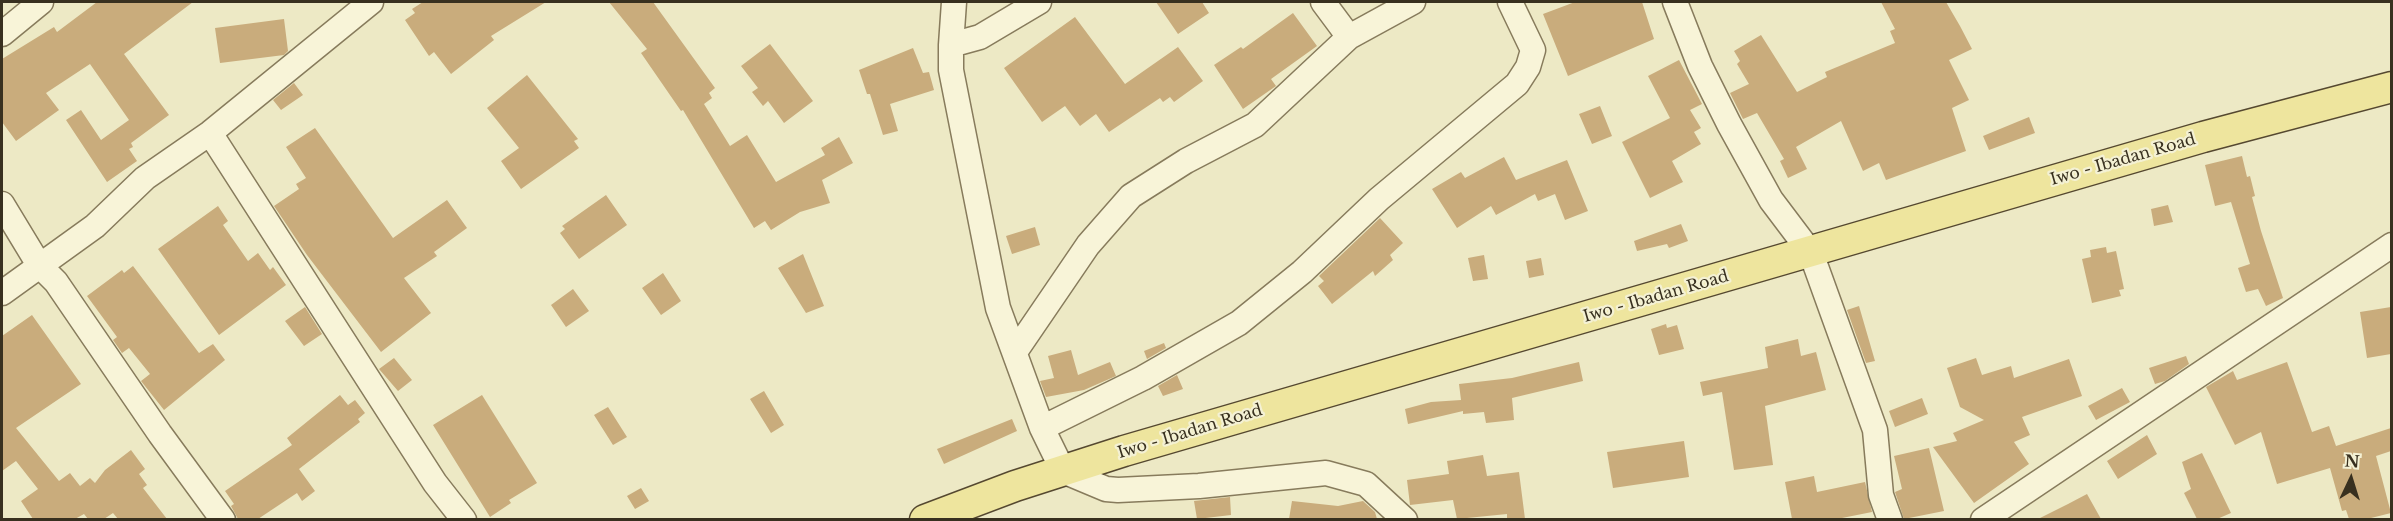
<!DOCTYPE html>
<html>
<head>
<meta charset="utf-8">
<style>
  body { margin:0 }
  #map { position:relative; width:2393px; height:521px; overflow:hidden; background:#ede9c5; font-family:"Libre Baskerville",serif }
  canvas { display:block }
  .frame { position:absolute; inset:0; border:3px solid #38301f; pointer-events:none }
  .north { position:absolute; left:2321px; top:449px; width:60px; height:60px; -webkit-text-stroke:4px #f4f1d4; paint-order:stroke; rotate:4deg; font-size:16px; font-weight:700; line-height:24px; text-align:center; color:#38301f }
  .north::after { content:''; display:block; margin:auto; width:21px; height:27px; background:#38301f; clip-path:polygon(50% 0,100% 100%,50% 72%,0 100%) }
</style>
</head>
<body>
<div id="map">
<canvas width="2393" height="521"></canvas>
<div class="frame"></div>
<div class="north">N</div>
</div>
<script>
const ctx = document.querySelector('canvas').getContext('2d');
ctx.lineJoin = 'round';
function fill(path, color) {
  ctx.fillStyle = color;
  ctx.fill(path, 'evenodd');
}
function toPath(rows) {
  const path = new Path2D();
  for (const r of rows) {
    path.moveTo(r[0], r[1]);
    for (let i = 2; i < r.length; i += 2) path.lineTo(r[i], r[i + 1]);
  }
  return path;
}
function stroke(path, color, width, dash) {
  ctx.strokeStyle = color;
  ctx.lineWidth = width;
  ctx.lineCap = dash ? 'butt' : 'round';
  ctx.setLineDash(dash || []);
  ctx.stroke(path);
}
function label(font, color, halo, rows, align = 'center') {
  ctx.font = font + ' "Libre Baskerville",serif';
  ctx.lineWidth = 4.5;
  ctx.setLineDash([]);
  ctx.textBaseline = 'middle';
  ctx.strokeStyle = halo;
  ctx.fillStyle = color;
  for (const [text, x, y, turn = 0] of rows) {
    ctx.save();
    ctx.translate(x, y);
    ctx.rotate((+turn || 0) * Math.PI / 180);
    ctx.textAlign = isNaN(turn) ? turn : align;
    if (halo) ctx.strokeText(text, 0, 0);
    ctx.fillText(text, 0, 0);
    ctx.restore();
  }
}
const building = toPath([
  [97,2,193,2,124,54,169,115,131,143,133,147,129,149,137,161,107,182,66,120,81,110,101,140,129,120,90,64,46,93,59,110,16,141,2,122,2,59,54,27,57,32],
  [423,2,546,2,491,36,494,40,451,74,434,52,429,56,405,20,415,13,412,9],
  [609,2,653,2,715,88,709,93,712,98,704,104,730,146,747,135,776,182,825,155,821,148,839,137,853,163,822,180,830,203,800,212,771,230,765,221,754,228,683,110,681,111,641,53,647,49],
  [1156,2,1202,2,1209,13,1178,34],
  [1575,2,1642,2,1654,39,1568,76,1543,14],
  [1881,2,1946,2,1960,26,1972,49,1949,60,1969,100,1952,108,1966,151,1886,180,1879,163,1863,171,1841,121,1796,147,1807,169,1788,178,1780,161,1784,159,1757,113,1743,119,1730,93,1749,84,1737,64,1740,61,1734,51,1761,35,1797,92,1827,77,1825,72,1895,43,1890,31,1895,29],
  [1293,13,1317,46,1271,79,1276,86,1243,109,1214,65,1241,47,1243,49],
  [1075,17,1125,84,1178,47,1203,81,1174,102,1170,97,1163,102,1160,98,1109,132,1096,114,1080,126,1065,106,1042,122,1004,68],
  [284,19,288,51,284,55,220,63,215,28],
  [770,44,813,101,784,123,768,101,763,106,752,92,758,88,741,66],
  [913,48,923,73,929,72,934,90,890,104,898,131,883,135,870,94,867,94,859,70],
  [1679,60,1702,104,1690,110,1701,128,1694,132,1701,144,1672,161,1683,182,1650,198,1622,142,1670,118,1648,76],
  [527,75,578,139,574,141,579,148,521,189,501,161,519,148,487,108],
  [294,83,303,95,281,110,273,100],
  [1600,106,1612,136,1592,144,1579,114],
  [2029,117,2035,133,1989,150,1983,136],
  [315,128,393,238,447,200,467,228,434,252,437,256,404,278,431,313,381,352,307,255,274,206,299,189,296,184,306,178,286,147],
  [2242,156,2247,177,2250,176,2255,196,2252,197,2261,231,2283,298,2266,306,2258,289,2246,292,2238,268,2250,264,2231,202,2215,206,2205,165],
  [1504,157,1516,180,1567,160,1588,211,1565,220,1555,194,1538,201,1535,194,1496,215,1491,206,1457,228,1432,189,1461,172,1465,178],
  [606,195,627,225,579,259,560,233,565,229,562,226],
  [2168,205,2173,222,2154,226,2151,209],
  [218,206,228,221,223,225,248,261,258,253,270,270,273,267,286,285,219,335,158,249],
  [1380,218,1403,243,1390,255,1393,260,1375,276,1373,271,1332,304,1318,286,1324,281,1319,276],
  [1681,224,1688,241,1669,248,1667,244,1637,251,1634,241],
  [1035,227,1040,245,1012,254,1006,236],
  [2106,247,2107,253,2116,251,2124,289,2119,290,2121,296,2092,303,2082,259,2091,257,2090,250],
  [803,254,824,306,806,313,778,268],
  [1484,255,1488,279,1473,281,1468,258],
  [1541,258,1544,275,1529,278,1526,261],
  [133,266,199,353,213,344,225,360,164,410,141,381,150,374,129,348,122,353,113,340,117,337,87,296,122,270,124,273],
  [663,273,681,301,661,315,642,288],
  [573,289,589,311,566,327,551,305],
  [1859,306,1875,361,1866,363,1847,310],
  [305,307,322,334,304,346,285,321],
  [2391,307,2391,354,2367,358,2360,312],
  [32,315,81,384,16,428,59,481,70,473,80,486,90,478,95,483,105,470,131,450,145,469,139,474,147,485,143,488,167,519,118,519,113,513,104,519,88,519,84,514,75,519,33,519,21,501,38,489,16,461,2,471,2,336],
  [1666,324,1667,328,1677,325,1684,349,1659,355,1651,329],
  [1798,339,1801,356,1816,352,1826,390,1765,406,1773,465,1734,470,1722,392,1703,396,1700,382,1768,368,1765,347],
  [1164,343,1166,348,1147,359,1144,351],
  [1071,350,1078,375,1110,362,1116,376,1084,390,1046,397,1040,381,1054,378,1048,356],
  [2186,356,2189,364,2165,381,2155,384,2149,368],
  [394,358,412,380,398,391,379,369],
  [1976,358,1982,375,2011,366,2014,378,2069,359,2082,396,2022,417,2030,435,2014,442,2029,464,1974,503,1933,447,1957,441,1953,433,1984,420,1960,407,1947,368],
  [1579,362,1583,381,1512,398,1514,420,1486,423,1484,412,1463,414,1463,411,1408,424,1405,409,1431,402,1461,400,1459,384,1512,378],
  [2287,362,2312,432,2329,426,2336,446,2391,428,2391,451,2376,456,2391,513,2367,519,2349,519,2346,510,2342,511,2330,468,2277,484,2261,432,2235,445,2206,387,2233,371,2237,380],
  [1177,375,1183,389,1163,396,1158,386],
  [2122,388,2130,402,2096,420,2088,406],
  [764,391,784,425,771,433,750,399],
  [340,395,348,405,355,400,365,413,358,419,360,422,299,469,315,491,302,501,297,493,258,519,238,519,231,506,234,504,225,491,292,445,287,438],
  [482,395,537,483,509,500,511,503,490,517,433,425],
  [1922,398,1928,414,1895,427,1889,411],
  [608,407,627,437,613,445,594,415],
  [1012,419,1017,431,944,464,937,449],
  [2147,435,2157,454,2118,479,2107,461],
  [1684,441,1689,477,1613,488,1607,452],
  [1929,448,1944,511,1904,519,1895,492,1902,489,1894,456],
  [2202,453,2231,513,2217,519,2197,519,2184,493,2191,489,2182,462],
  [1483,455,1487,476,1519,472,1525,519,1507,519,1507,514,1457,519,1453,500,1410,505,1407,480,1449,474,1447,461],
  [1814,476,1817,492,1865,482,1872,512,1837,519,1792,519,1785,482],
  [641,488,649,501,635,509,627,496],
  [2087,494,2101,519,2038,519,2068,504],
  [1230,497,1231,515,1197,519,1194,501],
  [1292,501,1338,506,1363,501,1375,512,1377,519,1289,519]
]);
const minor = toPath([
  [1039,2,980,37,951,45,951,70,998,308,1042,428,1063,471,1106,489,1118,490,1199,486,1326,473,1366,484,1405,520],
  [1323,2,1349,37],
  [1675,2,1700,66,1729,124,1771,200,1811,253,1875,430,1881,495,1890,520],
  [2,34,41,2],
  [951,45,954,2],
  [210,133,435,483,464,520],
  [2,204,39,265,56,282,160,434,223,520],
  [2,293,95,226,145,178,210,133,371,2],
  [1015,352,1088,245,1131,196,1186,161,1255,125,1349,37,1413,2],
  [1042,428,1143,378,1239,323,1302,272,1379,199,1517,84,1528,67,1533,50,1510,2],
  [1983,520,2392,245]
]);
const major = toPath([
  [925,520,1015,486,1124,451,2203,137,2392,87]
]);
const streetNames = [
  ["Iwo - Ibadan Road",2123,160,-16],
  ["Iwo - Ibadan Road",1656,297,-16],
  ["Iwo - Ibadan Road",1190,432,-17]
];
fill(building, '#c9ac7c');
stroke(minor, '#877b5c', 27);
stroke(major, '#554830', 33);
stroke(minor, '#f8f4d8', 24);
stroke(major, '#eee59e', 30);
label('16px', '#38301f', '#f4f1d4', streetNames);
</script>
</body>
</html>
